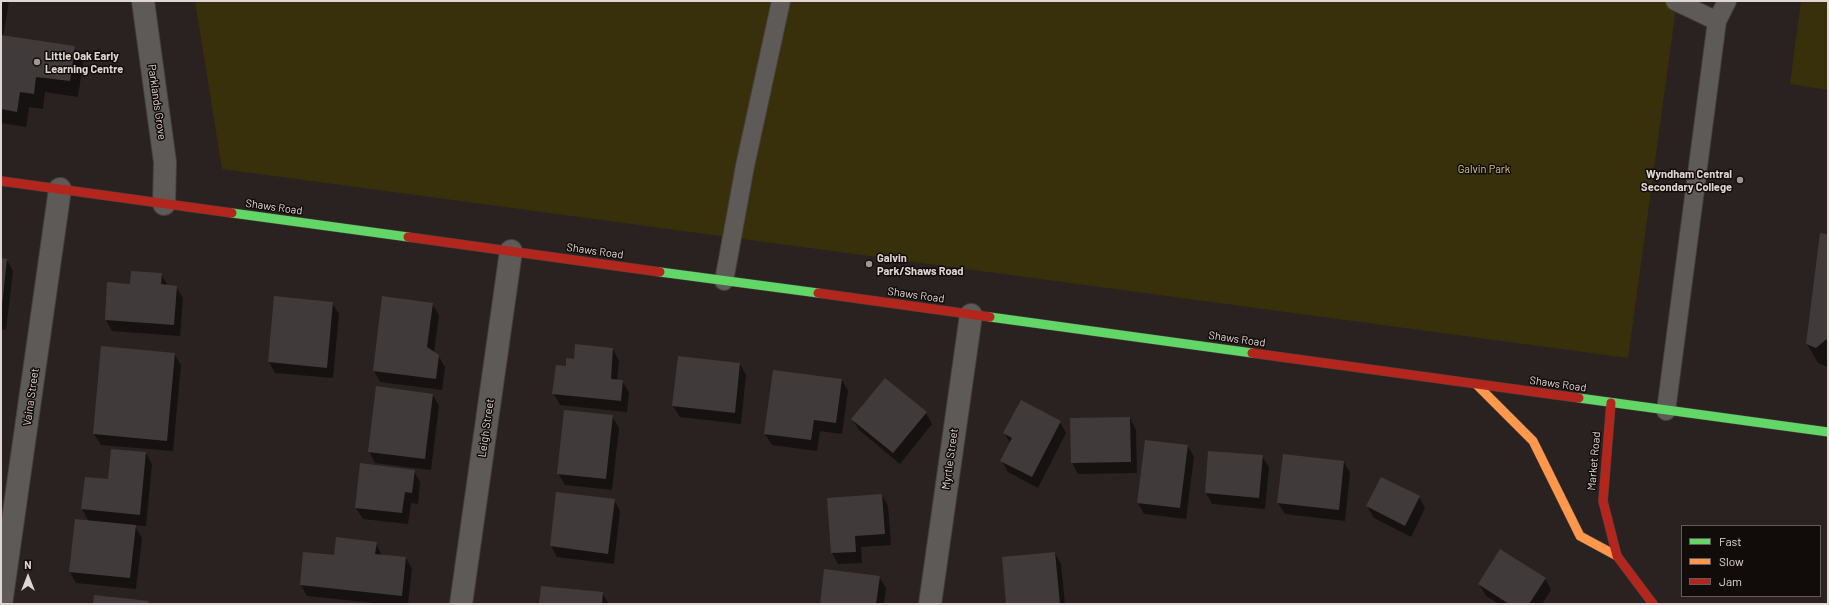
<!DOCTYPE html>
<html>
<head>
<meta charset="utf-8">
<style>
  body { margin:0 }
  #map { position:relative; width:1829px; height:605px; overflow:hidden; background:#292220; font-family:Barlow,sans-serif }
  canvas { display:block }
  .frame { position:absolute; inset:0; border:2px solid #e0d6d4; pointer-events:none }
  .legend { position:absolute; left:1681px; top:525px; width:140px; height:72px; box-sizing:border-box; background:#110b09; border:1px solid #645c5a; margin:0; padding:5px 7px; list-style:none; font-size:12px; color:#e0d6d4 }
  .legend li { display:flex; align-items:center; gap:8px; height:20px }
  .legend b { width:20px; border:1px solid #645c5a }
  .north { position:absolute; left:8px; top:557px; width:40px; height:40px; -webkit-text-stroke:3px #110b09; paint-order:stroke; rotate:0deg; font-size:11px; font-weight:700; line-height:16px; text-align:center; color:#e0d6d4 }
  .north::after { content:''; display:block; margin:auto; width:14px; height:18px; background:#e0d6d4; clip-path:polygon(50% 0,100% 100%,50% 72%,0 100%) }
</style>
</head>
<body>
<div id="map">
<canvas width="1829" height="605"></canvas>
<div class="frame"></div>
<ul class="legend">
<li><b style="height:5px;background:#63d668"></b>Fast</li>
<li><b style="height:5px;background:#ff974d"></b>Slow</li>
<li><b style="height:5px;background:#b3261e"></b>Jam</li>
</ul>
<div class="north">N</div>
</div>
<script>
const ctx = document.querySelector('canvas').getContext('2d');
ctx.lineJoin = 'round';
function fill(path, color) {
  ctx.fillStyle = color;
  ctx.fill(path, 'evenodd');
}
function toPath(rows) {
  const path = new Path2D();
  for (const r of rows) {
    path.moveTo(r[0], r[1]);
    for (let i = 2; i < r.length; i += 2) path.lineTo(r[i], r[i + 1]);
  }
  return path;
}
function stroke(path, color, width, dash) {
  ctx.strokeStyle = color;
  ctx.lineWidth = width;
  ctx.lineCap = dash ? 'butt' : 'round';
  ctx.setLineDash(dash || []);
  ctx.stroke(path);
}
function label(font, color, halo, rows, align = 'center') {
  ctx.font = font + ' Barlow,sans-serif';
  ctx.lineWidth = 3;
  ctx.setLineDash([]);
  ctx.textBaseline = 'middle';
  ctx.strokeStyle = halo;
  ctx.fillStyle = color;
  for (const [text, x, y, turn = 0] of rows) {
    ctx.save();
    ctx.translate(x, y);
    ctx.rotate((+turn || 0) * Math.PI / 180);
    ctx.textAlign = isNaN(turn) ? turn : align;
    if (halo) ctx.strokeText(text, 0, 0);
    ctx.fillText(text, 0, 0);
    ctx.restore();
  }
}
const green = toPath([
  [195,1,1677,1,1628,358,222,169],
  [1801,1,1828,1,1828,90,1790,84]
]);
const shadow = toPath([
  [1,1,9,1,3,37,74,47,83,63,78,97,45,92,43,109,29,107,26,127,1,123],
  [1828,235,1828,367,1818,363,1807,344],
  [1,259,7,260,13,271,6,330,1,329],
  [161,274,168,286,176,287,183,298,180,336,112,331,106,320,130,285],
  [332,303,339,314,333,378,275,373,269,362],
  [432,304,439,315,434,352,438,355,445,367,442,390,380,382,374,371],
  [102,347,174,354,181,365,173,451,101,445,94,434],
  [613,349,619,361,617,380,622,381,629,392,627,412,560,405,554,394,567,367,574,360],
  [740,364,746,375,741,424,680,417,673,406],
  [842,380,848,391,842,434,820,431,817,451,772,445,765,434],
  [433,395,439,406,431,470,375,463,369,451],
  [926,413,932,424,900,464,859,430,852,419],
  [612,416,619,428,612,490,565,485,558,473],
  [1130,418,1136,430,1137,473,1078,474,1072,462],
  [1060,422,1066,433,1038,488,1008,472,1002,461,1011,444,1004,433],
  [1188,446,1194,457,1186,519,1144,514,1138,503],
  [1209,452,1262,456,1269,467,1265,509,1212,504,1206,493],
  [146,453,152,464,146,526,134,525,142,538,136,589,76,583,70,572,89,522,82,509,109,480],
  [1344,462,1350,473,1345,521,1285,514,1278,503],
  [414,471,420,482,418,504,411,503,408,524,363,519,356,508],
  [882,495,888,506,891,545,861,547,862,563,838,564,832,553],
  [1419,497,1425,508,1411,537,1374,518,1367,506],
  [614,500,620,511,614,564,557,557,551,546],
  [376,543,382,556,406,558,412,569,408,604,383,604,307,596,301,585,335,556],
  [1055,553,1061,564,1065,604,1007,604],
  [879,577,886,588,884,604,821,604],
  [1545,578,1551,590,1542,604,1499,604,1486,596,1479,584],
  [602,593,609,604,540,604]
]);
const building = toPath([
  [1,35,75,46,70,81,36,77,34,94,20,92,17,112,1,109],
  [1820,233,1828,234,1828,338,1816,348,1806,344],
  [1,258,7,259,2,306,1,306],
  [131,271,162,273,161,284,177,286,174,325,105,320,107,282,130,284],
  [274,296,333,302,327,368,268,362],
  [382,296,433,303,427,347,439,355,436,379,373,371],
  [575,344,613,348,611,379,623,380,621,401,552,394,556,365,566,366,566,358,574,359],
  [101,346,175,353,167,441,93,434],
  [678,356,740,363,735,413,672,406],
  [773,370,842,379,836,423,814,420,811,440,764,434],
  [885,378,927,412,893,453,851,419],
  [376,386,433,394,425,459,368,452],
  [1021,400,1061,421,1032,477,1000,461,1012,438,1003,433],
  [564,410,613,415,606,479,557,474],
  [1130,417,1131,462,1071,463,1070,418],
  [1145,440,1188,445,1180,508,1137,503],
  [111,449,146,452,140,515,81,509,85,477,108,479],
  [1208,451,1263,455,1259,498,1205,493],
  [1283,454,1344,461,1339,510,1277,503],
  [360,463,415,470,412,493,405,492,402,513,355,508],
  [1381,477,1420,496,1405,526,1366,506],
  [556,492,615,499,608,554,550,546],
  [882,494,885,534,855,536,856,552,831,553,827,498],
  [75,519,136,525,130,578,69,572],
  [336,537,377,542,375,554,406,557,402,596,300,585,303,552,334,555],
  [1500,549,1546,578,1529,604,1509,604,1478,584],
  [1055,552,1060,604,1006,604,1002,557],
  [824,569,880,576,876,604,820,604],
  [541,586,603,592,602,604,539,604],
  [94,595,149,601,148,604,93,604]
]);
const lane = toPath([
  [1675,1,1717,21],
  [724,281,745,166,781,1],
  [1666,411,1717,21,1727,1]
]);
const street = toPath([
  [143,1,165,162,164,204],
  [1,604,60,189],
  [461,604,511,251],
  [930,604,971,315]
]);
const fast = toPath([
  [232,213,408,237],
  [660,272,818,293],
  [990,317,1252,353],
  [1579,398,1828,432]
]);
const slow = toPath([
  [1477,385,1533,441,1580,536,1617,556]
]);
const jam = toPath([
  [1,181,232,213],
  [408,237,660,272],
  [818,293,990,317],
  [1252,353,1579,398],
  [1611,403,1603,501,1617,556,1653,604]
]);
const markers = [
  [37,62,4,"#a09795"],
  [1740,180,4,"#a09795"],
  [869,264,4,"#a09795"]
];
const poiNames = [
  ["Little Oak Early",45,56],
  ["Learning Centre",45,69],
  ["Wyndham Central",1732,174,"right"],
  ["Secondary College",1732,187,"right"],
  ["Galvin",877,258],
  ["Park/Shaws Road",877,271]
];
const streetNames = [
  ["Parklands Grove",157,102,82],
  ["Shaws Road",274,207,8],
  ["Shaws Road",595,251,8],
  ["Shaws Road",916,295,8],
  ["Shaws Road",1237,339,8],
  ["Shaws Road",1558,384,8],
  ["Vaina Street",31,397,-82],
  ["Leigh Street",486,428,-82],
  ["Myrtle Street",950,459,-82],
  ["Market Road",1594,461,-85]
];
const parkNames = [
  ["Galvin Park",1484,169]
];
fill(green, '#37300a');
fill(shadow, '#0007');
fill(building, '#403a3a');
stroke(lane, '#45403e', 20);
stroke(street, '#45403e', 24);
stroke(fast, '#45403e', 10);
stroke(slow, '#45403e', 10);
stroke(jam, '#45403e', 10);
stroke(lane, '#5e5a58', 18);
stroke(street, '#5e5a58', 22);
stroke(fast, '#63d668', 9);
stroke(slow, '#ff974d', 9);
stroke(jam, '#b3261e', 9);
for (const [x, y, r, color] of markers) {
  const dot = new Path2D();
  dot.arc(x, y, r, 0, 2 * Math.PI);
  ctx.fillStyle = color;
  ctx.fill(dot);
  stroke(dot, '#110b09', 1.5);
}
label('bold 11px', '#e0d6d4', '#110b09', poiNames, 'left');
label('11px', '#e0d6d4', '#110b09', streetNames);
label('11px', '#dacc74', '#110b09', parkNames);
</script>
</body>
</html>
